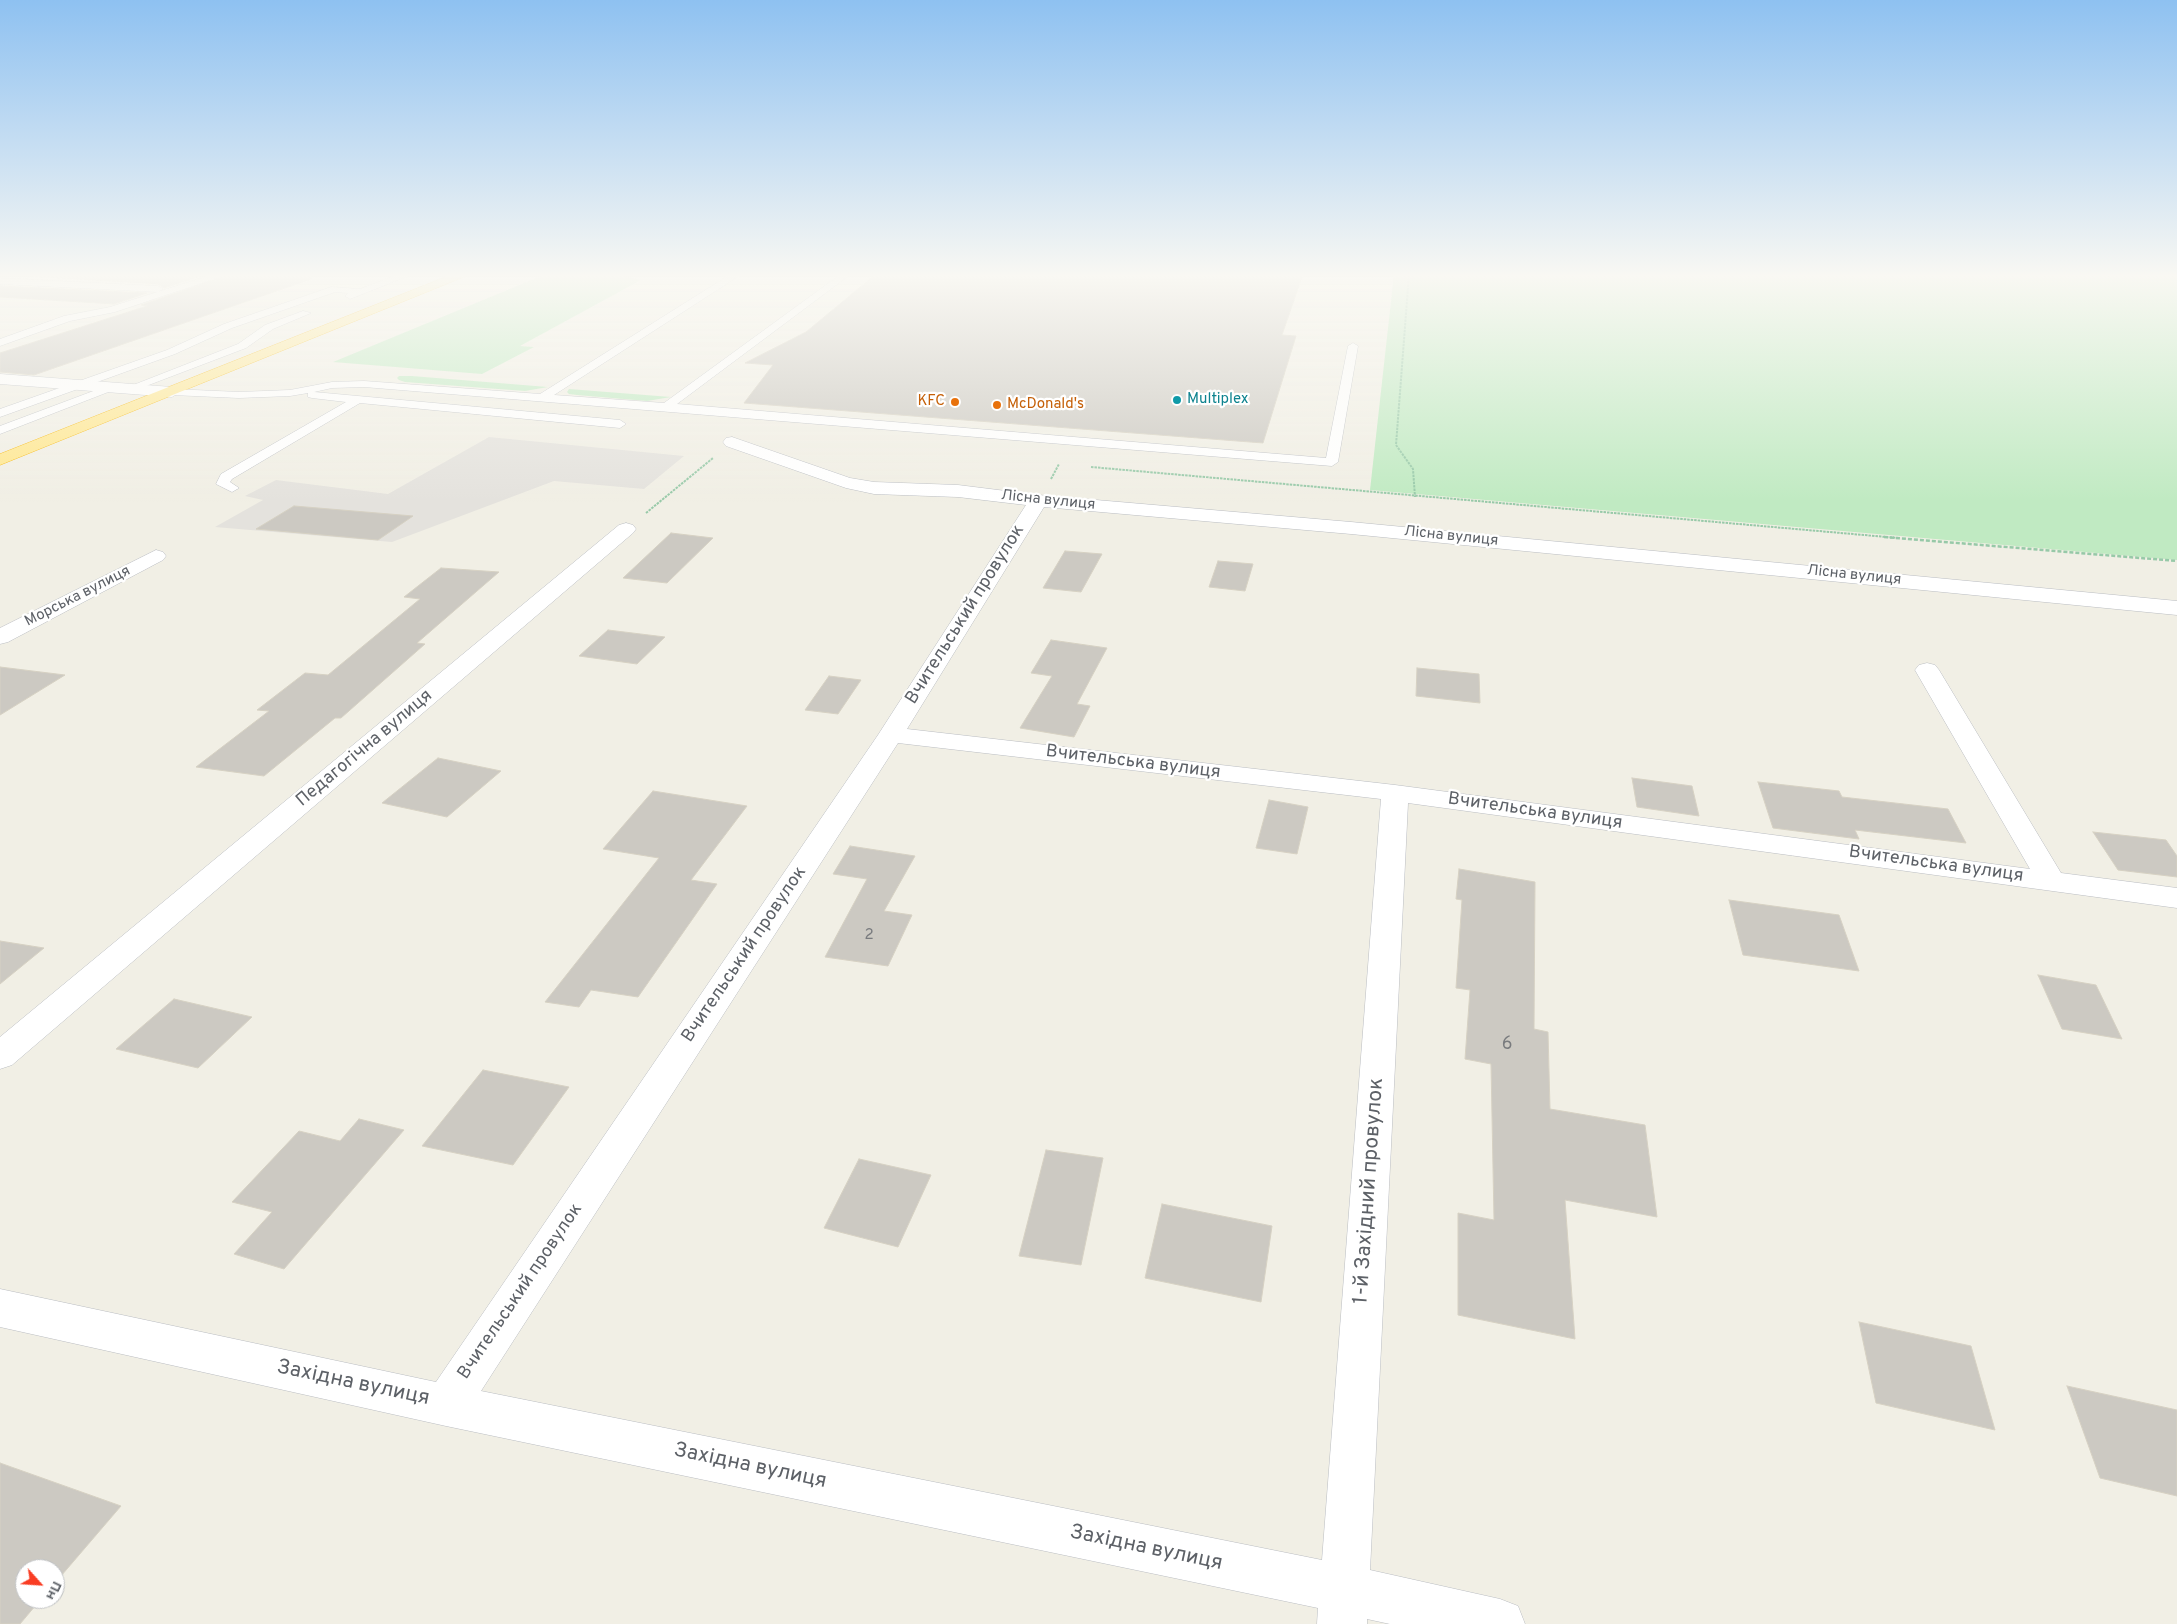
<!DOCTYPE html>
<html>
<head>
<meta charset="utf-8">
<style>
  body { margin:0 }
  #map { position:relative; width:2177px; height:1624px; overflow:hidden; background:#f1efe5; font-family:Overpass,sans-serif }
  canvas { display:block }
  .north { position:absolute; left:15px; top:1559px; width:50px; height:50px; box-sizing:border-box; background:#fff; border:1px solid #bec0c2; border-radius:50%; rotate:116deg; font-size:14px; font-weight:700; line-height:20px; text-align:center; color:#5d6167 }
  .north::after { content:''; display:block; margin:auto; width:18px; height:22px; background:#f93d23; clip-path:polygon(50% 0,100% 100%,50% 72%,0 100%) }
</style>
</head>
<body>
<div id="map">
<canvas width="2177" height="1624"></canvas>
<div class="north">Пн</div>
</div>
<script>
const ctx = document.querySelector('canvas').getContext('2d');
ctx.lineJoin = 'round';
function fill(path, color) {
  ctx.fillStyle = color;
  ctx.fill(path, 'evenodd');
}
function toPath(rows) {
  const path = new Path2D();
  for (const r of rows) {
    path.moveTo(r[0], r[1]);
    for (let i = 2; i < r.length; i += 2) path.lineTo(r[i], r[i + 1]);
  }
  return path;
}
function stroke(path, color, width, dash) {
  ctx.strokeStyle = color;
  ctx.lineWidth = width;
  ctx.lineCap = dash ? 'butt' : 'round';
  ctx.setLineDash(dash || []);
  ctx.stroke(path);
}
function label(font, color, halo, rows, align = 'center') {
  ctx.font = font + ' Overpass,sans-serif';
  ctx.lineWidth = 4.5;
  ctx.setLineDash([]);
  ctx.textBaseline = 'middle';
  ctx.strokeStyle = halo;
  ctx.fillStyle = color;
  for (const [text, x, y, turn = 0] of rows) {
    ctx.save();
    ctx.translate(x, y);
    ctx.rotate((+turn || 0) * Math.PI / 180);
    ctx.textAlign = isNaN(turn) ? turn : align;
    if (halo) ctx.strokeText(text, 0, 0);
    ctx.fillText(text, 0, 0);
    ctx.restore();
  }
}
const industrial = toPath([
  [489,437,684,456,644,489,554,481,392,542,215,527,263,500,245,496,276,480,388,494]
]);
const green = toPath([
  [546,274,614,274,641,280,520,346,534,347,482,374,333,362],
  [1394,274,2177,274,2177,560,1370,490],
  [399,376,412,376,548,387,525,391,405,382,399,380,397,378],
  [569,389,671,397,647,401,577,395,569,394,567,392]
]);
const building = toPath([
  [0,274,206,274,164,288,158,284,0,274],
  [231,274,311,274,311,279,34,375,0,372,0,353,147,306,141,305,231,274],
  [876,274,1303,274,1282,335,1296,336,1263,443,744,403,773,365,745,363,806,332,876,274],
  [0,286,147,293,114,304,0,297,0,286],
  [294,506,413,516,378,540,256,529,294,506],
  [671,533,713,538,667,583,623,578,671,533],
  [1065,551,1102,554,1081,592,1043,588,1065,551],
  [1218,561,1253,564,1245,591,1209,587,1218,561],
  [441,568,499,572,417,643,425,644,341,718,335,718,264,776,196,767,269,711,257,710,305,673,328,675,420,599,404,597,441,568],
  [608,630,665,637,637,664,579,656,608,630],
  [1051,640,1107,648,1077,704,1090,706,1074,737,1020,728,1052,676,1031,673,1051,640],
  [0,667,65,675,0,715,0,667],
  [1417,668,1479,674,1480,703,1416,696,1417,668],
  [829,676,861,680,838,714,805,710,829,676],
  [438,758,501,771,447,817,382,803,438,758],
  [1632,778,1692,786,1699,816,1637,807,1632,778],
  [1758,782,1839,791,1842,797,1948,809,1966,843,1855,830,1859,839,1773,828,1758,782],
  [653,791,747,806,691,880,717,884,638,997,591,990,579,1007,545,1002,659,858,603,849,653,791],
  [1269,800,1308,807,1297,854,1256,848,1269,800],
  [2093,832,2166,840,2177,856,2177,877,2118,870,2093,832],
  [850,846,915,856,884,911,912,915,888,966,825,957,867,879,833,874,850,846],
  [1459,869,1535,882,1534,1029,1548,1032,1550,1109,1645,1125,1657,1217,1565,1200,1575,1339,1458,1315,1458,1213,1494,1220,1491,1064,1465,1059,1470,990,1456,988,1462,900,1456,899,1459,869],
  [1729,900,1839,915,1859,971,1743,955,1729,900],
  [0,941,44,948,0,984,0,941],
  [2038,975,2096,985,2122,1039,2062,1029,2038,975],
  [174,999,252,1017,198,1068,116,1049,174,999],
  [483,1070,569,1087,513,1165,422,1146,483,1070],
  [359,1119,404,1130,284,1269,234,1254,272,1212,232,1202,299,1131,340,1141,359,1119],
  [1046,1150,1103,1158,1081,1265,1019,1256,1046,1150],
  [859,1159,931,1175,898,1247,824,1228,859,1159],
  [1162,1204,1272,1226,1261,1302,1145,1278,1162,1204],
  [1859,1322,1971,1346,1995,1430,1876,1403,1859,1322],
  [2067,1386,2177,1410,2177,1496,2100,1478,2067,1386],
  [0,1463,121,1506,55,1583,55,1569,25,1569,25,1599,41,1599,20,1624,0,1624,0,1463]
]);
const pathFar1 = toPath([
  [1409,274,1396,445,1413,469,1415,497],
  [1091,467,1898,538],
  [1051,479,1059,464],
  [646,513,713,458]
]);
const path = toPath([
  [1884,537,2177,561]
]);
const lane = toPath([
  [214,274,229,274,115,312,70,321,0,346,0,339,64,316,110,307,214,274],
  [399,274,413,274,350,299,345,296,348,293,335,292,232,328,175,354,0,417,0,409,167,350,224,324,331,287,360,289,399,274],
  [731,274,742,274,554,395,664,403,841,274,851,274,677,404,1326,458,1348,346,1353,343,1358,346,1338,462,1332,466,364,387,332,388,314,392,620,420,626,424,620,428,360,403,232,479,230,482,239,488,232,492,216,484,221,474,346,402,312,398,308,397,308,393,290,396,239,398,172,395,166,392,172,389,239,392,290,390,332,382,364,381,540,394,731,274],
  [0,278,158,286,163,289,158,292,0,284,0,278],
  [303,311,311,313,273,329,246,348,133,391,129,392,123,389,238,344,265,325,303,311],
  [112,384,118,387,116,389,0,434,0,426,112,384]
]);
const street = toPath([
  [0,374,172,387,180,392,172,397,0,384,0,374],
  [732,437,850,478,874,482,958,485,1038,495,1351,522,2177,601,2177,615,1351,534,1044,507,907,729,1395,785,2030,869,1915,670,1919,665,1927,663,1935,665,1939,670,2061,873,2177,888,2177,908,1408,803,1370,1570,1500,1599,1518,1606,1525,1624,1390,1624,1367,1619,1367,1624,1317,1624,1318,1608,446,1426,0,1327,0,1289,436,1382,878,735,1026,505,958,497,874,494,846,488,726,446,723,442,726,438,732,437],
  [898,743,1381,799,1322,1560,481,1391,898,743],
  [626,523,633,525,636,529,633,533,12,1065,0,1069,0,1037,619,525,626,523],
  [156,550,163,552,166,556,163,560,8,642,0,644,0,628,156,550]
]);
const highway = toPath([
  [453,274,471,274,0,465,0,454,453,274]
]);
const markers = [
  [1177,400,5,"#0f9aa8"],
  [955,402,5,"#e8710a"],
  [997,405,5,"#e8710a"]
];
const farCulturenames = [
  ["Multiplex",1187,400]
];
const farFoodnames = [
  ["KFC",945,402],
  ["McDonald's",1007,405,"left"]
];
const farStreetnames = [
  ["Лісна вулиця",1048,501,6],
  ["Лісна вулиця",1451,537,6],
  ["Лісна вулиця",1854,576,6],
  ["Морська вулиця",78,597,-27]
];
const numberNames = [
  ["2",869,936]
];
const streetNames = [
  ["Вчительський провулок",966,615,-58],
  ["Педагогічна вулиця",365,749,-40],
  ["Вчительська вулиця",1133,763,7],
  ["Вчительська вулиця",1535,812,8],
  ["Вчительська вулиця",1936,865,8],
  ["Вчительський провулок",745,955,-56],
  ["Вчительський провулок",521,1292,-56]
];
const nearNumbernames = [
  ["6",1507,1045]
];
const nearStreetnames = [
  ["1-й Західний провулок",1370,1191,-86],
  ["Західна вулиця",353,1384,12],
  ["Західна вулиця",750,1467,12],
  ["Західна вулиця",1146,1549,12]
];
fill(industrial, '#e4e2dd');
fill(green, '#c0eac2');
fill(building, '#ccc9c2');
stroke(building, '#d6d1c3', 1);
stroke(lane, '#babdc2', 1);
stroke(street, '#babdc2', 1);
stroke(highway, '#f6b400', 1);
stroke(pathFar1, '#97c9a8', 2, [2.5, 1]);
stroke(path, '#97c9a8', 2.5, [4, 2]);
fill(lane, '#fff');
fill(street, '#fff');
fill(highway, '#ffe78e');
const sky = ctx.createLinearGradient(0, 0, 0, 502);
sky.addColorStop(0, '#8ec1f1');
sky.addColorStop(0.55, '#f9f8f3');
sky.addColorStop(1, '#f9f8f300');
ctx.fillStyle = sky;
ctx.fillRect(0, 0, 2177, 502);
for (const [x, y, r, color] of markers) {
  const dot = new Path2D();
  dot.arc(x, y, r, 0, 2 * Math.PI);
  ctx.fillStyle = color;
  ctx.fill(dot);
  stroke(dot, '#fff', 2);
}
label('15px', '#0d838f', '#fff', farCulturenames, 'left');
label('15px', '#c56008', '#fff', farFoodnames, 'right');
label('15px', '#5d6167', '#fff', farStreetnames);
label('15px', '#797b7e', null, numberNames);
label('18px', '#5d6167', '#fff', streetNames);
label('18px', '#797b7e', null, nearNumbernames);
label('21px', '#5d6167', '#fff', nearStreetnames);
</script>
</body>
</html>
